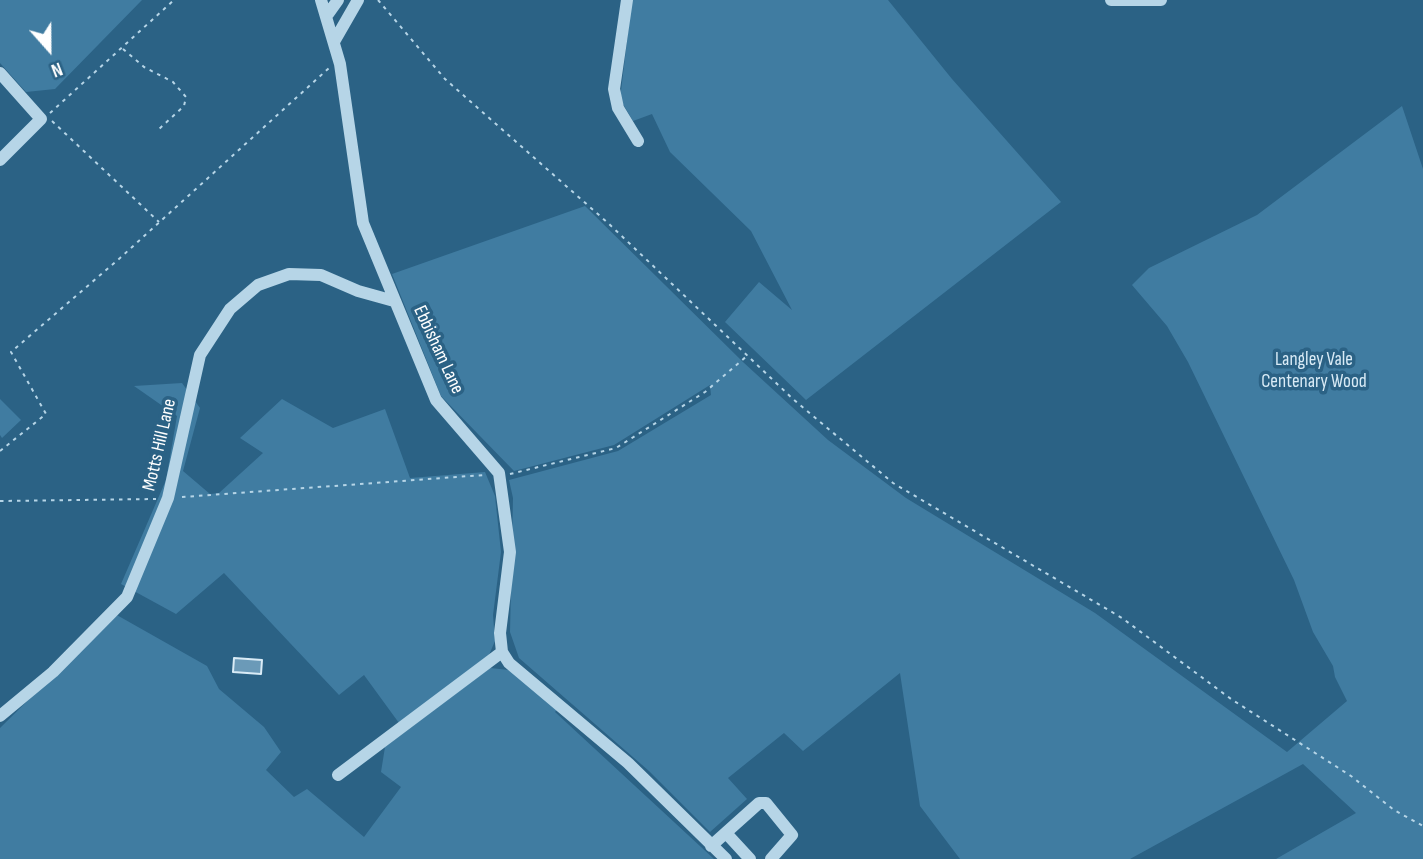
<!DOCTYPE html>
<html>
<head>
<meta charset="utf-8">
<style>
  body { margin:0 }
  #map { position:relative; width:1423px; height:859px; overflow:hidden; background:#2b6285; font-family:"Sofia Sans Condensed",sans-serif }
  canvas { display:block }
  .north { position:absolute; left:14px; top:14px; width:70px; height:70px; -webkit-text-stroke:5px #2b6285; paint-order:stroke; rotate:159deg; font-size:19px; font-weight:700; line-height:28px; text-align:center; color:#fff }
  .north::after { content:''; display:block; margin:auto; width:24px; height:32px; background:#fff; clip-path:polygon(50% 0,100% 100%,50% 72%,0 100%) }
</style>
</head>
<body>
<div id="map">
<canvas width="1423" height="859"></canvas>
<div class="north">N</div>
</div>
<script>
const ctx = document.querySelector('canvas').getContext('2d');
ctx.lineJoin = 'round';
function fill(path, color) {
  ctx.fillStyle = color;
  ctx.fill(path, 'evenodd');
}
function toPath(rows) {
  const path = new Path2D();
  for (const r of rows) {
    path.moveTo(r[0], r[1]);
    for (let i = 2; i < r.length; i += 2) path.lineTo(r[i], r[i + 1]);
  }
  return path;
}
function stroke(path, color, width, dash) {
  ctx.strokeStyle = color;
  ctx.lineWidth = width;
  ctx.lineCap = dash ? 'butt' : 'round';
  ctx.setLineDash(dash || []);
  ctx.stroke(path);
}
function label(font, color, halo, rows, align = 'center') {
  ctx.font = font + ' "Sofia Sans Condensed",sans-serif';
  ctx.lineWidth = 7;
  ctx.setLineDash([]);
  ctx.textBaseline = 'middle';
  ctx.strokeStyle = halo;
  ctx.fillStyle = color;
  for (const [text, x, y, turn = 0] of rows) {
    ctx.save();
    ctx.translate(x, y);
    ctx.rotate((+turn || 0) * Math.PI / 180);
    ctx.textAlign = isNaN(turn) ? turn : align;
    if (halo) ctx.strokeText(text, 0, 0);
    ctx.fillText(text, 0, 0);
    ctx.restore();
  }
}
const green = toPath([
  [0,0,142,0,55,89,26,92,0,63],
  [632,0,888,0,952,79,1061,202,806,400,725,322,759,282,792,310,751,231,670,152,652,114,633,121,620,99],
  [1402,106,1423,169,1423,859,1276,859,1356,813,1303,764,1130,859,960,859,920,806,900,673,803,751,784,733,728,778,747,799,710,832,649,771,519,658,510,632,513,498,509,480,618,451,711,395,710,385,614,445,514,471,441,396,392,274,585,206,743,362,828,440,906,498,1095,613,1287,752,1347,701,1335,677,1333,666,1313,632,1294,580,1188,362,1167,326,1132,285,1149,268,1257,215],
  [182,383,200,408,183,471,210,494,219,493,263,453,240,438,282,399,333,428,385,409,410,478,485,472,495,496,501,552,493,615,495,641,489,655,399,723,364,675,339,695,224,573,176,614,121,584,166,480,177,416,134,386],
  [0,399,21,420,2,438,0,435],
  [115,614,207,666,219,689,264,727,281,752,266,770,294,797,307,789,364,837,401,787,381,772,385,747,490,668,509,670,560,706,555,712,714,859,0,859,0,728]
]);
const building = toPath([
  [234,658,262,660,261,674,233,672,234,658]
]);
const path = toPath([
  [378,0,445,79,608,223,794,400,893,483,1122,618,1231,699,1351,776,1394,810,1423,826],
  [123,49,144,67,173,82,186,97,184,106,158,130],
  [50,113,174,0],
  [52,121,159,222],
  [0,451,46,414,11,352,120,258,329,68],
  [510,474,616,448,705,392,748,355],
  [182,497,484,475],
  [0,501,156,499]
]);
const minor = toPath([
  [321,0,340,64,363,223,436,400,499,473,510,552,500,633,502,652,509,663,628,763,726,859],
  [627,0,614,89,618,108,638,141],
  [1111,0,1161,0],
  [328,14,338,0],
  [335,40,358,0],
  [0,73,41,119,0,160],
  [0,716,53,672,127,597,168,498,200,355,230,309,258,285,289,274,321,275,358,291,394,301],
  [338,775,502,652],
  [726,833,750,859],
  [711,846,759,803,766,803,792,835,771,859]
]);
const streetNames = [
  ["Ebbisham Lane",438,350,65],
  ["Motts Hill Lane",160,445,-77]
];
const parkNames = [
  ["Langley Vale",1314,360],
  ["Centenary Wood",1314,382]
];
fill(green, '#407ca1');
fill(building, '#6b9ab8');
stroke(building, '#d9ebf6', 2);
stroke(path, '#b6d5e7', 2, [3.5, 5]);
stroke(minor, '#b6d5e7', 12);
label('19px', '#fff', '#2b6285', streetNames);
label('19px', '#d9ebf6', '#2b6285', parkNames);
</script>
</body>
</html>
